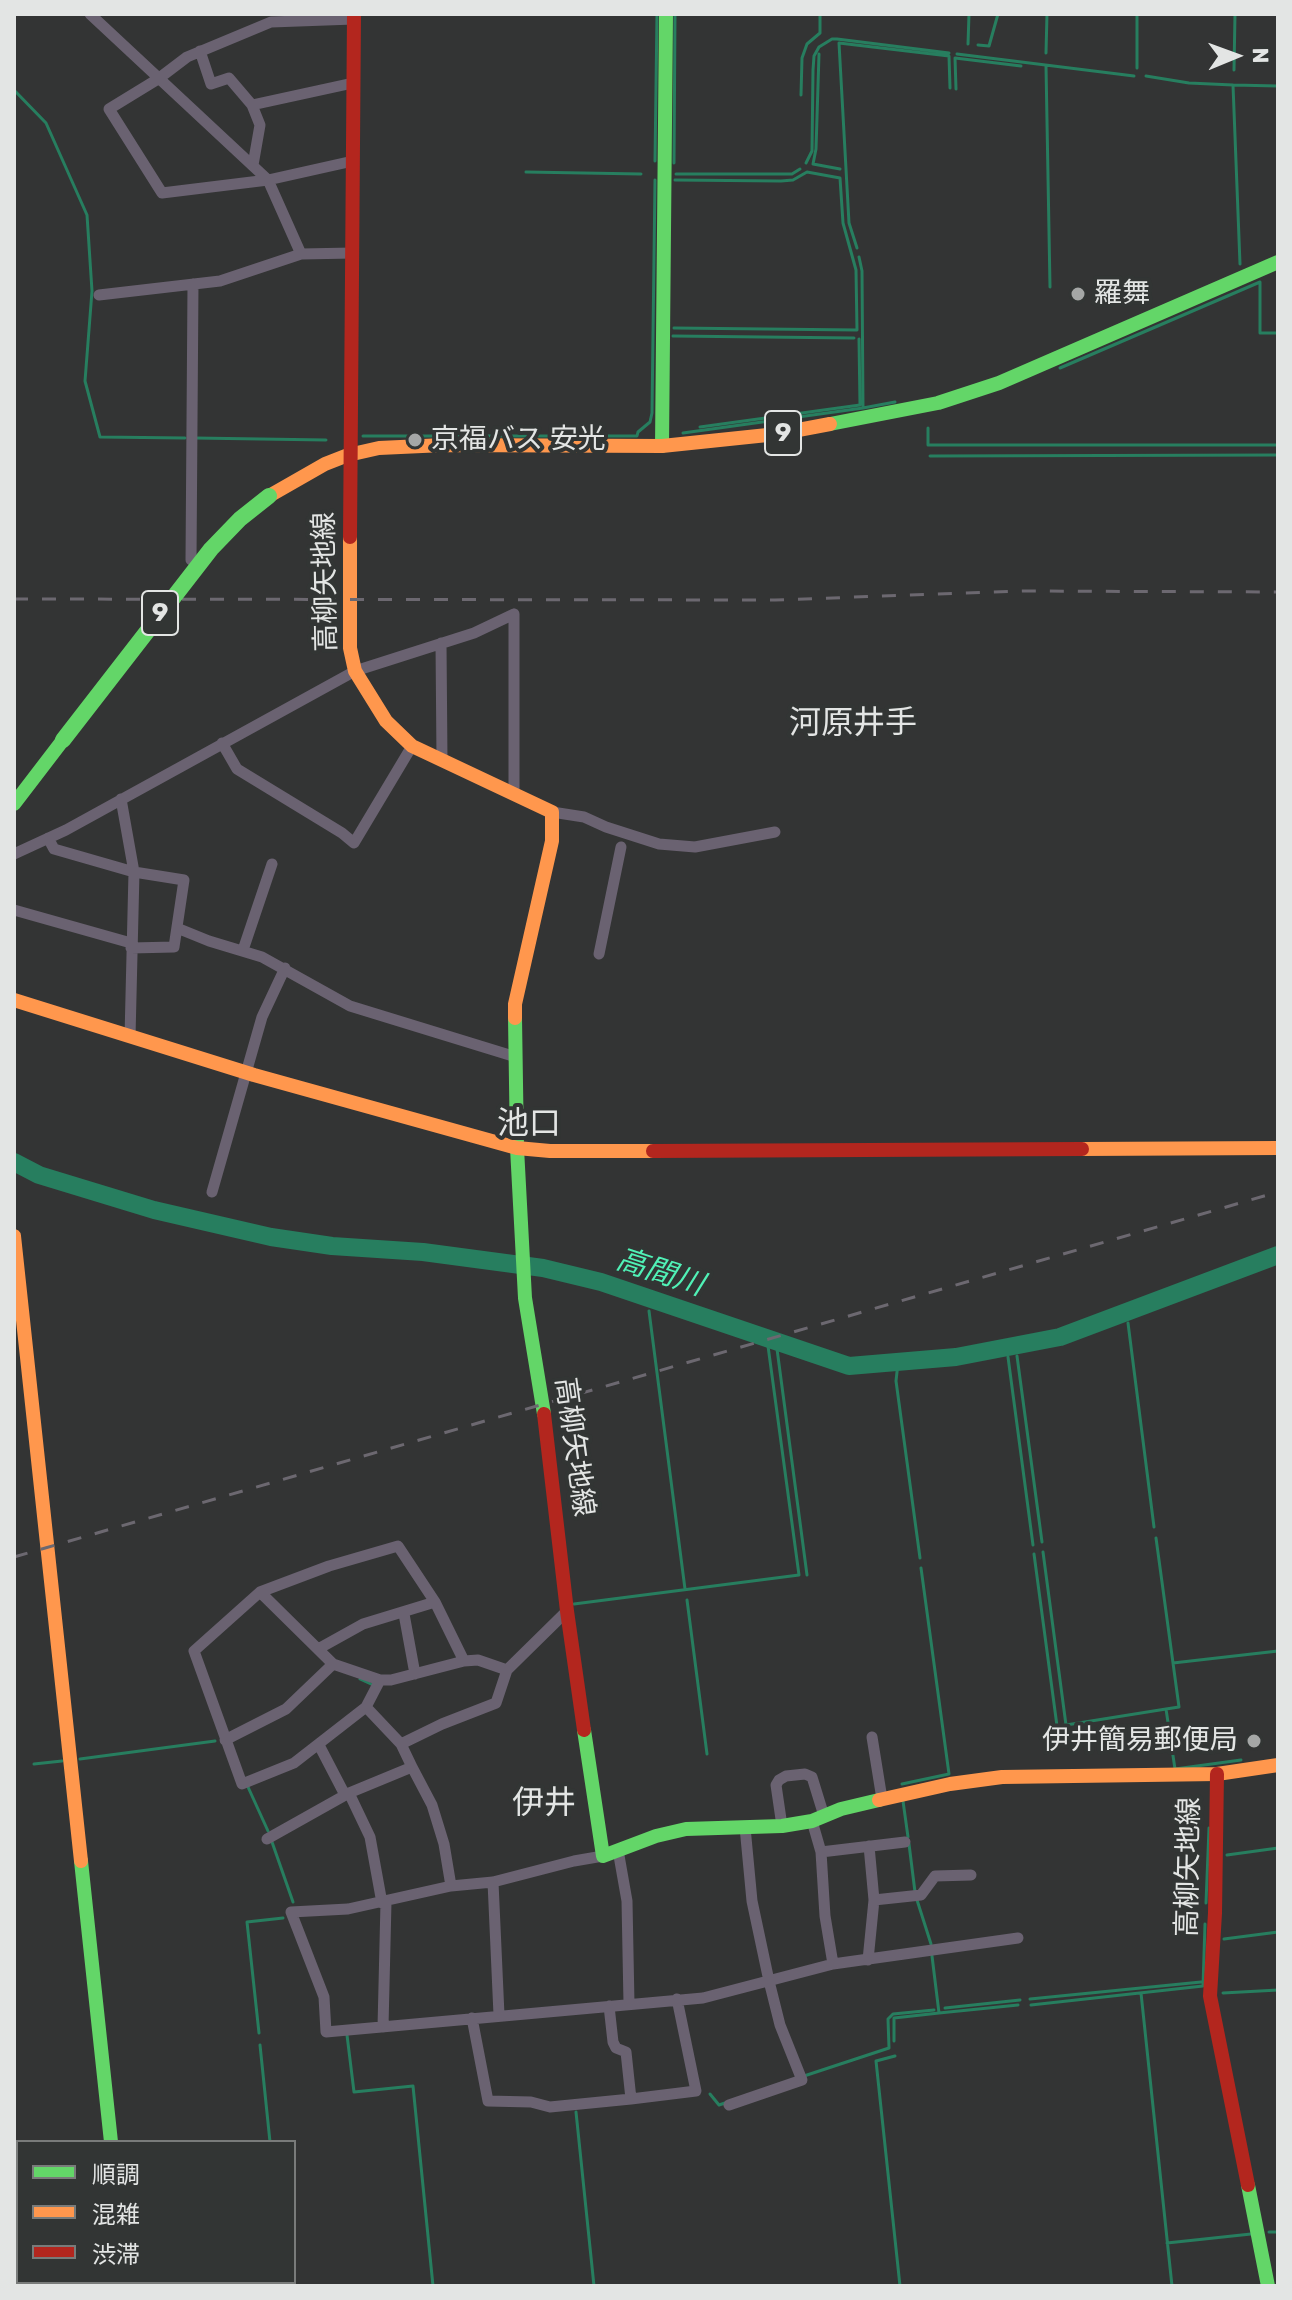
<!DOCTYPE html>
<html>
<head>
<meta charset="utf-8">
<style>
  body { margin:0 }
  #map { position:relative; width:1292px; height:2300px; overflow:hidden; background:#333434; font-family:Rubik,"Noto Sans JP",sans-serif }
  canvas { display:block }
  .frame { position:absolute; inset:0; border:16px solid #e3e5e4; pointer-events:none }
  .legend { position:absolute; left:16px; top:2140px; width:280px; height:144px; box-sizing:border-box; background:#323534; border:2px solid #797b7a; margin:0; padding:10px 14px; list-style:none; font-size:24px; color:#e3e5e4 }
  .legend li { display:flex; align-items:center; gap:16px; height:40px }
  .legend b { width:40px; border:2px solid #797b7a }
  .north { position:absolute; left:1196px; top:16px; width:80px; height:80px; -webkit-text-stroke:6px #323534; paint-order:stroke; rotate:89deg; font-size:22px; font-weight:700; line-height:32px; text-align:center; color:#e3e5e4 }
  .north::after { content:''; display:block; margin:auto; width:28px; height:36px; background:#e3e5e4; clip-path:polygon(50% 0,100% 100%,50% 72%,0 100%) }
</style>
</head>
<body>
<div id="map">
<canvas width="1292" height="2300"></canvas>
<div class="frame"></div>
<ul class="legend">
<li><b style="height:10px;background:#63d668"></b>順調</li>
<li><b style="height:10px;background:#ff974d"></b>混雑</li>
<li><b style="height:10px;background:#b3261e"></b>渋滞</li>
</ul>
<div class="north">N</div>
</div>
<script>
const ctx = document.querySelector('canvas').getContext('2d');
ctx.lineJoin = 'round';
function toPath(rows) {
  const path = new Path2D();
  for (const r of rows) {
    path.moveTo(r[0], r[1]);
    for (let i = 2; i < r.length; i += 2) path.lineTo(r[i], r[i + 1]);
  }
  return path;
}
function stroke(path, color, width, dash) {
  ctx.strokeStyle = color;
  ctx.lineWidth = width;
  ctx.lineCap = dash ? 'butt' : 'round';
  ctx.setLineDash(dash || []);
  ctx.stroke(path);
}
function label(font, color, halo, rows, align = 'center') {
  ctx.font = font + ' Rubik,"Noto Sans JP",sans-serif';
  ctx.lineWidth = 8;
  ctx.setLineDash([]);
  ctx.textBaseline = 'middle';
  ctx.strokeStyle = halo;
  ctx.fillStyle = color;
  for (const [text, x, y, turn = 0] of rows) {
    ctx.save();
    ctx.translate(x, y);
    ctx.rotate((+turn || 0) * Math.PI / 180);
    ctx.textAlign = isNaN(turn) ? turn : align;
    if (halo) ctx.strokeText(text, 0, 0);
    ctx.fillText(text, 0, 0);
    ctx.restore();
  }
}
const stream = toPath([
  [968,44,969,14],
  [978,45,989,46,998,14],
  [1046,53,1047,14],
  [819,54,816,149,813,164,840,169],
  [957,54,1134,76],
  [1046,66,1050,287],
  [1137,68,1137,14],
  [1234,70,1235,14],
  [1146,76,1189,83,1233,85],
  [956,89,955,58,1021,66],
  [14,90,46,123,87,215,92,291,85,381,100,437,185,438],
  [801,95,802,58,807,44,820,33,820,14],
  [655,161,657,14],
  [674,163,675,14],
  [806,163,812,151,813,70,814,56,819,47,832,39,837,39,949,53],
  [526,172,641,174],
  [676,174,792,174,800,169],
  [857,248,849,223,839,43,949,56,950,88],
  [859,257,862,271,863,408,895,402],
  [1240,264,1233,85,1278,86],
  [674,328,857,330,856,270,843,223,840,178,807,172,793,180,781,181,675,180],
  [673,336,854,338],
  [1060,368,1260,282,1260,333,1278,333],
  [700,427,860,405,859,339],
  [928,428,928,445,1278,445],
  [683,433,863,408],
  [363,436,637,436,638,432,650,422,652,413,655,180],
  [195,438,326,440],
  [930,456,1278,455],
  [649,1311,685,1589],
  [1128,1323,1154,1527],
  [777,1349,807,1575],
  [1017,1356,1042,1542],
  [1008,1357,1033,1545],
  [898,1363,896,1381,920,1558],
  [1156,1538,1173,1663,1278,1651],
  [1043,1552,1066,1725,1166,1709],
  [1034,1554,1057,1726,1066,1725],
  [687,1600,707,1754],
  [574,1604,799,1575,768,1346],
  [1173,1663,1179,1707,1166,1709,1175,1769,1241,1760],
  [360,1679,371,1684],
  [80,1759,215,1741],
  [34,1764,62,1761],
  [902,1784,949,1774,921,1568],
  [248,1787,268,1831],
  [903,1801,908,1837],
  [272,1842,293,1902],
  [909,1844,915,1892],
  [1227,1855,1278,1848],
  [917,1900,931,1944],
  [1206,1903,1209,1828],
  [1224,1939,1278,1932],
  [1141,1993,1172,2286],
  [1223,1993,1278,1990],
  [1030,1999,1201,1982],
  [1031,2005,1203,1986,1205,1924],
  [945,2008,1020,2000],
  [939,2013,1018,2005],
  [259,2033,247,1922,283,1918],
  [347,2035,354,2092,413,2086,433,2286],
  [894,2041,894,2018,939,2013,932,1956],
  [260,2045,270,2142],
  [895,2056,876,2061,900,2286],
  [804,2076,889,2048,888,2019,893,2014,934,2010],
  [710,2094,719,2105,725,2103],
  [576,2112,594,2286],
  [1269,2232,1278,2232],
  [1167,2243,1251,2234],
  [285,2282,285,2286]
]);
const river = toPath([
  [14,1162,39,1175,154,1210,271,1237,332,1246,423,1252,543,1268,601,1282,849,1366,956,1357,1060,1337,1278,1255]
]);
const street = toPath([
  [90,14,268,180,301,254,353,253],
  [200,51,211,84,229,78,252,105,260,125,253,165],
  [252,105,353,83],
  [353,161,268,180,162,193,109,109,158,79,187,57,271,22,354,19],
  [99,295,220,281,301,254],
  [191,560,193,284],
  [514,614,514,793],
  [441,643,442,760],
  [222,743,237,769,342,833,354,843,412,746],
  [121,799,134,872,184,880,174,947,131,948],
  [552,812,584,817,606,827,659,844,695,847,775,832],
  [48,838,54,849,134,872,130,1037],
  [14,854,66,830,355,671,474,633,514,614],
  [14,910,131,943],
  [177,928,209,941,262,957,350,1006,516,1057],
  [243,950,272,864],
  [599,954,621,847],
  [212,1192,262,1017,285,968],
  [260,1592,333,1664,380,1680,391,1680,464,1661,478,1660,507,1670,567,1611],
  [404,1614,415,1674],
  [318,1649,363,1624,435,1602],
  [380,1680,366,1707,294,1763,242,1784,194,1651,260,1592,329,1566,398,1546,435,1602,464,1661],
  [872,1737,882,1799],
  [225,1740,286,1709,333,1664],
  [401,1744,442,1724,496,1703,507,1670],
  [319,1745,345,1795],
  [412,1767,432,1805,444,1844,451,1886],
  [349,1793,370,1837,382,1903],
  [812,1821,821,1852,825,1916,833,1964],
  [782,1826,776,1785,779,1780,786,1776,805,1774,812,1777,824,1816],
  [267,1839,349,1793,412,1767,401,1744,366,1707],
  [618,1850,627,1901,629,2004],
  [821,1852,905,1842],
  [603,1856,574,1861,493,1882,451,1886,348,1909,291,1912,324,1997,326,2032,703,1998,833,1964,1018,1938],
  [493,1882,499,2015],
  [874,1900,921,1895,935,1876,971,1875],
  [868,1960,874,1900,869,1846],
  [609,2006,613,2042,616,2048,626,2052,631,2099,696,2091,677,1999],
  [472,2018,488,2101,531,2102,550,2107,631,2099],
  [383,2027,386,1902],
  [729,2105,802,2080,780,2025,769,1981,752,1901,745,1827]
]);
const fast = toPath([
  [830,424,938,403,999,383,1278,262],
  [662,446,666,14],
  [14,804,63,740],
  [515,1018,517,1148,525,1298,544,1414],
  [584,1730,603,1856,656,1836,686,1829,782,1826,812,1821,841,1809,879,1800],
  [81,1861,111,2142],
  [1248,2185,1268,2286],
  [125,2282,126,2286]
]);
const slow = toPath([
  [269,496,325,464,348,455,379,448,444,445,662,446,777,434,830,424],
  [350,537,350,648,355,671,386,721,412,746,552,812,552,841,515,1004,515,1018],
  [14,1000,254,1075,517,1148,550,1151,653,1151],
  [1082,1149,1278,1148],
  [14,1236,81,1861],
  [879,1800,950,1784,1002,1777,1217,1774,1278,1765]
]);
const jam = toPath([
  [350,537,354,14],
  [653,1151,1082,1149],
  [544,1414,567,1611,584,1730],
  [1217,1774,1215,1913,1210,1996,1248,2185]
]);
const rail = toPath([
  [14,599,775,600,1022,591,1278,592],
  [14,1557,1278,1192]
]);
const fastBridge = toPath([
  [63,740,211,549,240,519,269,496]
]);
const markers = [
  [1078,294,8,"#a5a7a6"],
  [415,440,8,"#a5a7a6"],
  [1254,1741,8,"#a5a7a6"]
];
const shields = [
  [783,433,36],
  [160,613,36]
];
const shieldNames = [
  ["9",783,433],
  ["9",160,613]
];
const poiNames = [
  ["羅舞",1094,294],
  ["京福バス 安光",431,440],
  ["伊井簡易郵便局",1238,1741,"right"]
];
const streetNames = [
  ["高柳矢地線",326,582,-91],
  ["高柳矢地線",574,1447,82],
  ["高柳矢地線",1189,1867,-89]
];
const waterNames = [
  ["高間川",660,1273,18]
];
const quarterNames = [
  ["河原井手",853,724],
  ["池口",529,1125],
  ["伊井",544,1804]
];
stroke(stream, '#277e5f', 3);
stroke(river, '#277e5f', 18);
stroke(street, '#6a6271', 11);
stroke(fast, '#63d668', 14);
stroke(slow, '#ff974d', 14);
stroke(jam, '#b3261e', 14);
stroke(rail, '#6c6870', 3, [14, 14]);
stroke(fastBridge, '#63d668', 16);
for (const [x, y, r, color] of markers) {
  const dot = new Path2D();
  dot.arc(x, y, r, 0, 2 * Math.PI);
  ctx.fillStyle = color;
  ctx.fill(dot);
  stroke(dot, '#323534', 3);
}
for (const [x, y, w] of shields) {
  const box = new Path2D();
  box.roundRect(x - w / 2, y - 22, w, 44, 6);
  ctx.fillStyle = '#323534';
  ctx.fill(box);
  stroke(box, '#e3e5e4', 2);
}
label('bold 26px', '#e3e5e4', null, shieldNames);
label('28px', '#e3e5e4', '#323534', poiNames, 'left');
label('28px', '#e3e5e4', '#323534', streetNames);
label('italic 30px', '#50f1b6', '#323534', waterNames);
label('32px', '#e3e5e4', '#323534', quarterNames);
</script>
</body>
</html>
